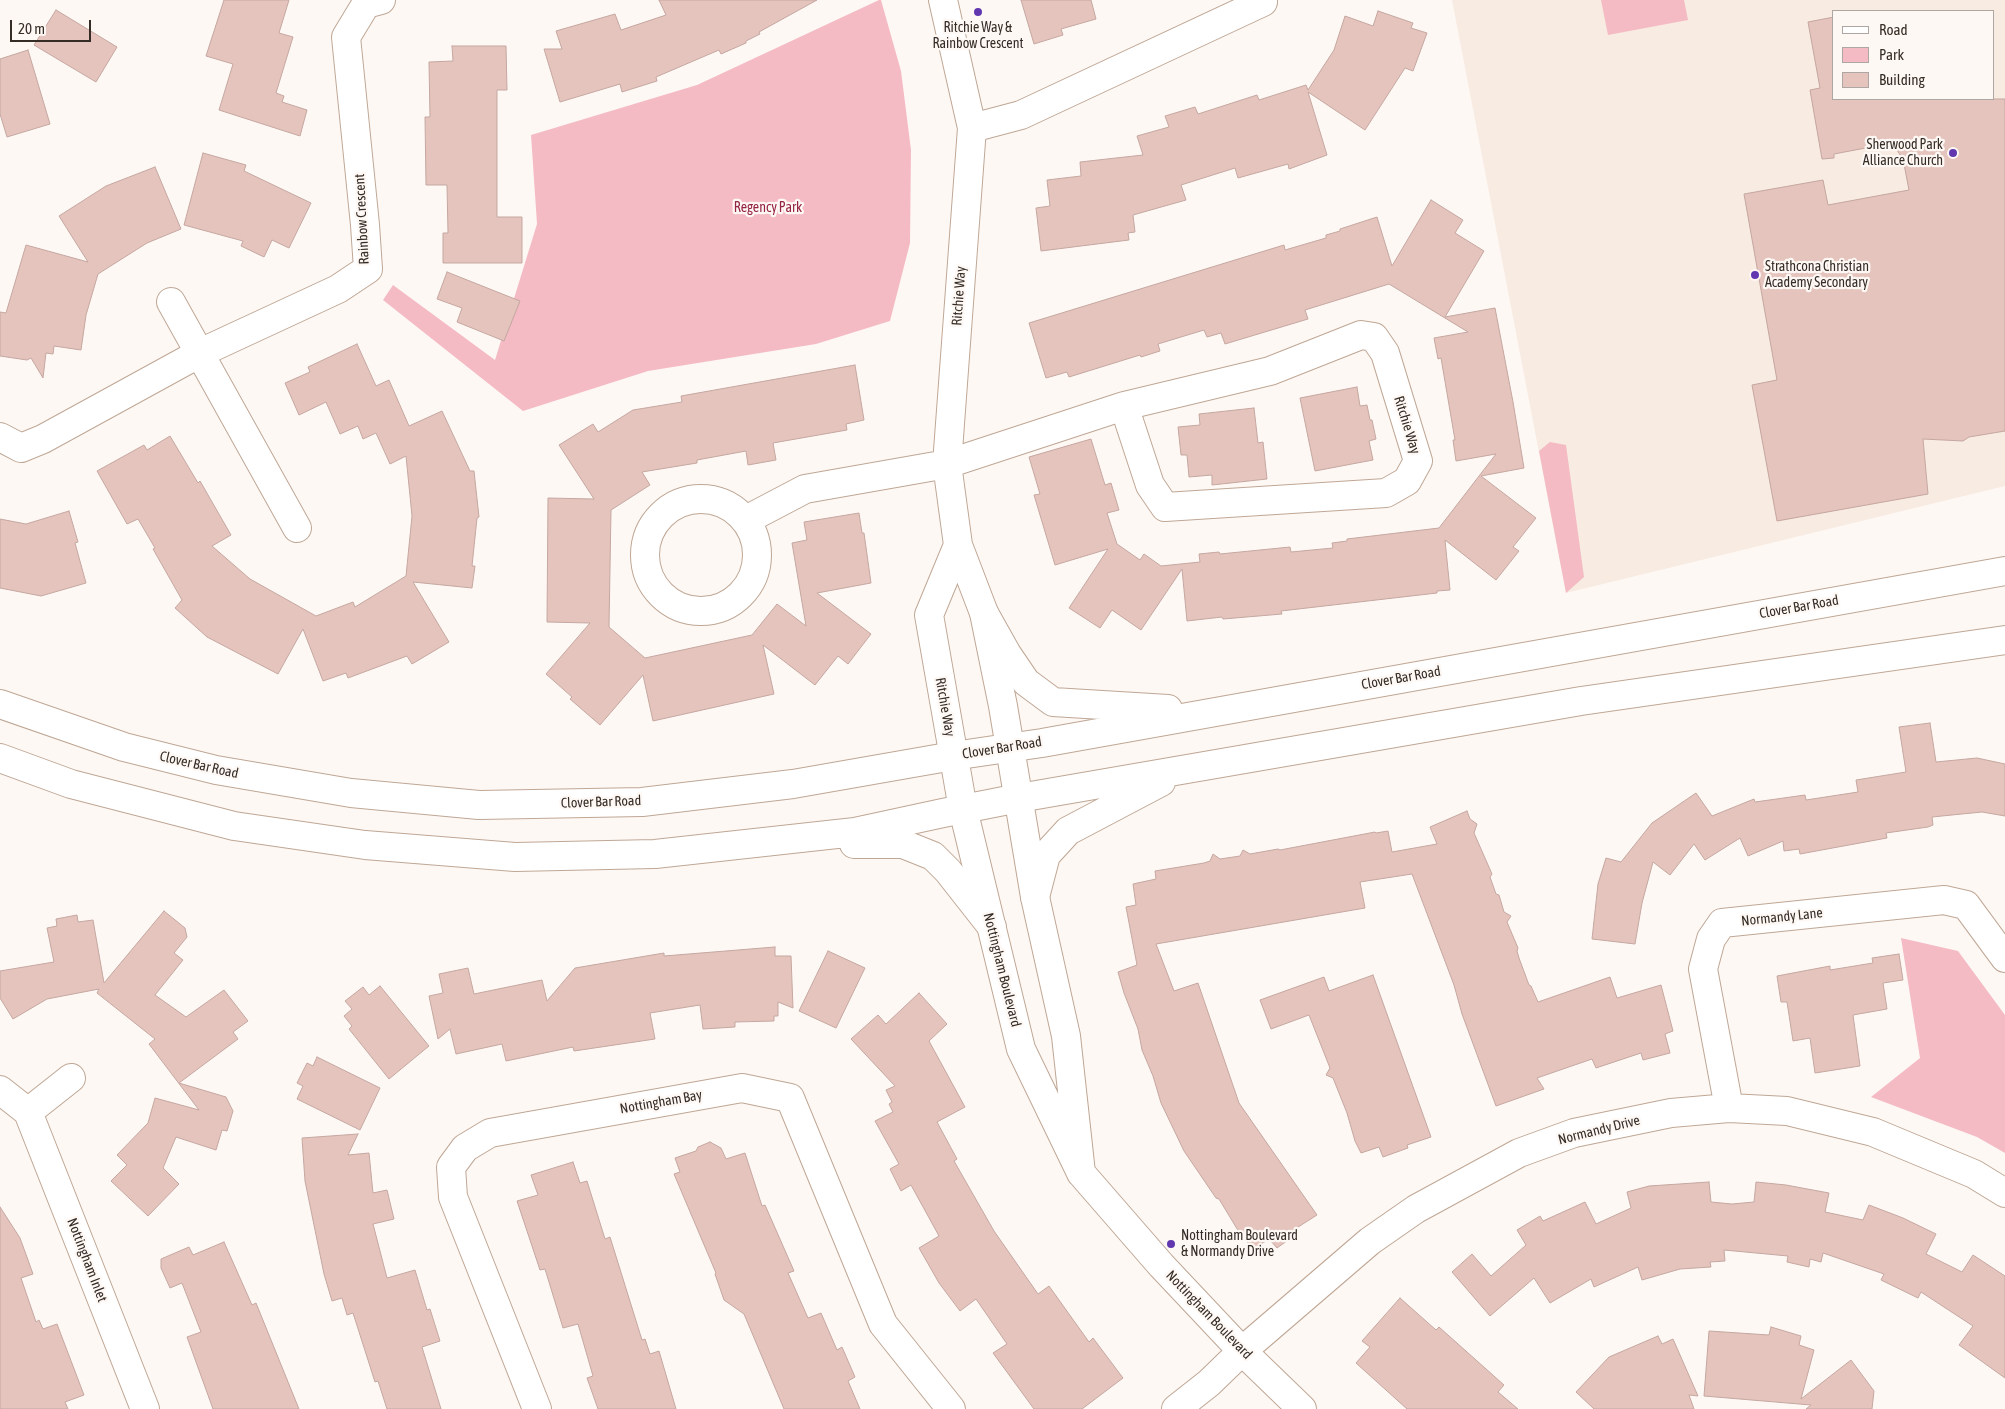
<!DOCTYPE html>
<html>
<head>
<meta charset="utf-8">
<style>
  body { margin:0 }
  #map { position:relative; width:2005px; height:1409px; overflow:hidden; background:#fef8f5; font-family:"Asap Condensed",sans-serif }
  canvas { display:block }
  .legend { position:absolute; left:1832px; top:10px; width:162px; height:90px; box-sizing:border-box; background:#fef8f5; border:1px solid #aea6a2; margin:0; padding:6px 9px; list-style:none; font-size:15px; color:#352c25 }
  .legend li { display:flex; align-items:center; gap:10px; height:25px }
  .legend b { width:25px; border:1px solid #aea6a2 }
  .scale { position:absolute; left:10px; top:20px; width:81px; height:22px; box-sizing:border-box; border:2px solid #352c25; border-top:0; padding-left:6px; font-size:15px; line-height:18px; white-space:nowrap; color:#352c25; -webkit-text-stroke:4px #fef8f5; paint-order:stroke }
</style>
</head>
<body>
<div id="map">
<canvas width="2005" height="1409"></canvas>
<ul class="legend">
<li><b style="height:6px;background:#fff"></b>Road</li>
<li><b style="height:14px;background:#f4bbc4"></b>Park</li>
<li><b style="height:14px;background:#e4c4bd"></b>Building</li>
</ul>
<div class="scale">20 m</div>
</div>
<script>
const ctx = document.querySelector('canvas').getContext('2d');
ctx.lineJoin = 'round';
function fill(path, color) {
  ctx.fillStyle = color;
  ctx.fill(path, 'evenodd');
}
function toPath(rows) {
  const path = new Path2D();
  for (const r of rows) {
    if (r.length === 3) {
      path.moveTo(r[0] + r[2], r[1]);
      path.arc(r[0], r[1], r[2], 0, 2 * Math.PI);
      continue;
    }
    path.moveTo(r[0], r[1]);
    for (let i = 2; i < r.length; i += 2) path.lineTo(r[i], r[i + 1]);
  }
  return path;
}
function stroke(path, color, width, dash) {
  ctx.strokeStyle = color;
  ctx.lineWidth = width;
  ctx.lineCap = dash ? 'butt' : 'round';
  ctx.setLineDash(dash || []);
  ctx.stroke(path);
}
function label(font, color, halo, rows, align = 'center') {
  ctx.font = font + ' "Asap Condensed",sans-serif';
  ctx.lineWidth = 4.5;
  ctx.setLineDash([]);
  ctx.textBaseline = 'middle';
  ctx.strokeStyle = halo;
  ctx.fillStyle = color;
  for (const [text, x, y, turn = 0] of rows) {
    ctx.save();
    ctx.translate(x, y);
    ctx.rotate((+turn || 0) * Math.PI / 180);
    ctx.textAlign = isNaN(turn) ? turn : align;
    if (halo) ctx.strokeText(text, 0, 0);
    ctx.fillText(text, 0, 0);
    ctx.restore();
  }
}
const built = toPath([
  [1452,0,2005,0,2005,486,1566,593],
  [1834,11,1994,11,1994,99,1834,99]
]);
const green = toPath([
  [879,0,881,0,901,71,911,150,910,243,890,321,816,344,648,371,523,411,383,300,393,285,495,360,537,224,531,135,697,85],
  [1601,0,1684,0,1688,20,1608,35],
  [1550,442,1566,445,1584,577,1566,593,1539,451],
  [1901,938,1958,951,2005,1015,2005,1153,1977,1137,1871,1097,1920,1058]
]);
const building = toPath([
  [224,0,289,0,279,33,293,37,276,93,284,96,282,102,307,110,300,136,219,110,233,64,206,56,224,0],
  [659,0,817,0,759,32,760,34,746,41,746,43,721,54,719,50,656,77,657,81,622,92,620,84,560,102,544,49,562,49,556,31,615,14,621,30,666,15,659,0],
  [1021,0,1091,0,1096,19,1061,29,1063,35,1034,44,1021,0],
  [56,10,117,47,96,82,34,45,56,10],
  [1378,11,1413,23,1411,28,1427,33,1413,71,1405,68,1365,130,1308,92,1327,155,1289,169,1288,164,1238,178,1235,168,1181,185,1186,200,1133,215,1135,232,1128,233,1129,240,1041,251,1036,208,1050,206,1047,180,1081,176,1080,162,1143,155,1137,136,1169,127,1165,116,1195,107,1198,114,1257,95,1259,100,1306,85,1308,90,1334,50,1345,16,1373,26,1378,11],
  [1834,17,1834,99,2005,99,2005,431,1969,437,1963,441,1923,439,1928,494,1777,521,1752,385,1777,380,1744,194,1823,180,1828,205,1909,190,1903,159,1892,143,1834,154,1834,158,1822,159,1810,90,1820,88,1808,22,1834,17],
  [452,46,506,46,507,90,497,90,497,217,522,217,522,263,443,263,443,233,448,233,447,185,426,185,425,117,430,117,429,62,453,61,452,46],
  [28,50,50,124,7,137,0,114,0,59,28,50],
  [203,153,246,165,244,171,311,203,289,248,272,240,264,257,241,246,243,241,184,225,203,153],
  [155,167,181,229,147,243,98,274,86,315,81,350,54,346,53,354,46,353,43,378,31,358,27,360,0,356,0,312,6,313,26,245,88,262,59,216,106,186,155,167],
  [1431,200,1463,220,1455,233,1484,251,1445,317,1495,308,1513,402,1524,468,1481,476,1536,518,1513,547,1519,551,1496,580,1445,540,1450,590,1437,591,1437,593,1281,611,1282,614,1223,619,1222,617,1187,621,1182,569,1141,630,1112,610,1100,628,1069,608,1108,549,1055,565,1034,495,1040,494,1029,457,1091,439,1105,485,1111,483,1119,510,1107,513,1117,544,1140,560,1144,554,1161,566,1200,562,1199,554,1219,552,1220,554,1290,547,1291,552,1333,548,1332,543,1347,541,1347,539,1439,528,1496,454,1456,461,1453,440,1455,440,1441,358,1438,359,1434,338,1468,332,1389,284,1305,310,1308,319,1225,344,1221,333,1207,337,1204,330,1158,344,1160,351,1141,357,1140,355,1069,377,1067,372,1046,378,1029,323,1284,245,1285,250,1326,238,1326,235,1340,231,1340,229,1377,217,1392,266,1431,200],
  [447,272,520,301,504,341,457,322,462,308,437,299,447,272],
  [357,344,376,386,389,380,409,426,442,411,470,471,474,471,479,517,477,518,472,566,475,566,472,588,413,582,449,642,412,664,407,656,348,678,346,673,323,681,303,629,278,674,207,637,175,608,182,600,153,549,155,548,138,519,127,524,97,471,144,445,147,450,170,436,198,483,200,481,231,535,212,546,250,579,316,616,353,602,355,607,406,576,412,516,406,456,390,464,376,433,363,439,358,426,340,434,326,402,299,415,285,383,310,372,308,367,357,344],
  [855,365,864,420,846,424,847,430,773,443,776,460,748,465,746,451,697,460,697,463,642,472,650,485,611,510,609,627,645,658,752,635,777,604,806,626,792,543,807,540,804,522,859,513,862,533,864,533,871,583,817,593,871,634,848,664,838,656,815,685,763,645,774,694,653,721,643,675,600,725,570,699,572,697,546,674,590,623,547,622,548,498,594,499,559,445,593,424,598,432,633,410,682,402,681,396,855,365],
  [1357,387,1360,406,1367,405,1370,420,1372,420,1376,439,1369,441,1373,460,1315,471,1300,398,1357,387],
  [1254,408,1258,443,1263,442,1267,479,1212,485,1212,475,1189,477,1187,455,1181,455,1178,427,1200,425,1199,414,1254,408],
  [69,511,78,542,75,543,86,583,41,596,0,588,0,519,26,524,69,511],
  [1930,723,1936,762,1977,758,2005,764,2005,816,1982,812,1932,817,1933,825,1928,827,1886,833,1887,838,1800,854,1799,849,1784,851,1783,841,1748,856,1740,838,1705,860,1694,844,1670,875,1653,862,1642,903,1635,944,1592,939,1598,884,1606,858,1621,862,1652,823,1696,793,1712,816,1754,799,1755,802,1805,795,1806,800,1858,792,1856,780,1906,772,1899,727,1930,723],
  [1467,811,1470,819,1477,824,1474,833,1492,874,1490,877,1496,894,1499,895,1504,912,1511,916,1507,922,1518,948,1517,951,1519,958,1529,985,1531,986,1538,1002,1610,977,1617,998,1661,985,1673,1031,1665,1034,1670,1053,1643,1060,1641,1053,1596,1068,1592,1059,1537,1078,1544,1089,1496,1106,1462,1014,1454,985,1412,874,1360,882,1365,908,1156,944,1174,991,1198,983,1239,1103,1317,1215,1295,1229,1298,1233,1277,1248,1269,1239,1253,1249,1239,1232,1219,1199,1216,1198,1184,1151,1161,1103,1153,1076,1142,1050,1138,1029,1124,993,1118,972,1137,965,1126,907,1136,905,1133,884,1156,879,1155,871,1204,863,1210,861,1213,854,1220,859,1240,856,1243,850,1250,854,1278,849,1280,850,1375,832,1376,833,1388,831,1392,852,1437,844,1430,827,1467,811],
  [164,911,185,928,187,937,174,953,183,960,155,995,186,1017,224,990,248,1021,233,1032,238,1039,179,1083,226,1097,233,1111,227,1131,222,1130,216,1150,176,1137,163,1168,179,1184,148,1216,111,1181,127,1165,117,1155,148,1123,155,1098,199,1110,149,1044,155,1039,97,993,99,989,47,999,13,1019,0,998,0,971,54,962,47,928,57,926,56,919,77,915,78,922,93,920,104,983,164,911],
  [775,947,775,956,791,956,793,1008,778,1002,778,1016,774,1016,774,1021,735,1022,735,1027,703,1029,700,1005,650,1013,655,1039,574,1051,573,1047,506,1061,502,1044,456,1054,450,1029,438,1039,429,996,443,993,439,974,468,968,474,994,542,980,547,1001,575,968,664,953,664,956,775,947],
  [828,951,865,968,836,1028,799,1011,828,951],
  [1899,954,1903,980,1883,983,1887,1009,1853,1015,1860,1066,1815,1073,1810,1038,1793,1041,1787,1002,1781,1002,1777,976,1830,966,1830,970,1873,963,1872,958,1899,954],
  [1373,975,1431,1137,1407,1145,1408,1148,1383,1157,1379,1147,1361,1153,1355,1141,1347,1113,1333,1078,1326,1075,1330,1068,1309,1015,1271,1029,1260,1000,1324,977,1329,991,1373,975],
  [380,986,429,1046,389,1079,349,1029,352,1026,344,1016,352,1009,345,1001,363,987,369,995,380,986],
  [919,993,947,1024,929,1041,965,1107,937,1122,957,1159,954,1161,994,1231,1038,1294,1049,1286,1089,1342,1093,1338,1123,1378,1082,1409,1034,1409,993,1353,1007,1344,976,1299,960,1311,939,1283,919,1248,939,1236,911,1185,901,1191,890,1169,899,1164,875,1121,893,1112,889,1104,892,1102,886,1090,895,1086,851,1039,878,1015,886,1024,919,993],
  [317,1057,380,1088,360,1130,297,1099,303,1086,297,1083,307,1063,313,1066,317,1057],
  [358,1134,348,1155,369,1153,373,1193,387,1190,394,1219,373,1224,387,1278,415,1270,427,1310,430,1309,440,1341,422,1347,441,1409,387,1409,378,1381,375,1382,353,1313,347,1315,342,1298,332,1301,324,1274,305,1181,302,1138,358,1134],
  [710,1142,721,1148,726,1159,745,1153,762,1206,765,1205,794,1271,788,1273,808,1318,821,1313,837,1350,842,1347,855,1377,848,1381,860,1409,784,1409,744,1314,724,1300,715,1274,716,1273,674,1174,680,1172,675,1158,696,1151,698,1147,710,1142],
  [573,1162,580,1183,587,1181,605,1239,610,1237,642,1340,645,1339,650,1354,659,1351,676,1409,598,1409,587,1378,593,1376,578,1324,563,1328,545,1269,540,1270,517,1201,538,1195,531,1175,573,1162],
  [1709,1182,1711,1202,1732,1204,1754,1202,1756,1182,1786,1185,1829,1193,1825,1212,1863,1220,1869,1205,1903,1218,1936,1234,1926,1254,1962,1272,1973,1255,2005,1276,2005,1378,1959,1345,1973,1326,1921,1292,1918,1298,1881,1280,1884,1274,1823,1253,1821,1262,1810,1259,1809,1267,1787,1262,1788,1256,1724,1250,1725,1261,1710,1262,1711,1267,1680,1269,1642,1280,1638,1267,1594,1287,1591,1279,1550,1303,1534,1278,1490,1316,1452,1272,1472,1254,1491,1276,1526,1245,1517,1230,1540,1216,1543,1221,1585,1202,1596,1224,1631,1208,1627,1192,1649,1186,1709,1182],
  [0,1207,20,1238,28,1260,33,1274,21,1278,36,1322,39,1320,43,1329,57,1324,84,1395,65,1402,68,1409,0,1409,0,1207],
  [224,1242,252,1305,256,1303,299,1409,213,1409,187,1337,201,1332,182,1283,170,1288,161,1268,161,1259,189,1247,193,1255,224,1242],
  [1400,1298,1436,1330,1439,1327,1504,1385,1498,1392,1518,1409,1407,1409,1356,1363,1370,1347,1362,1341,1400,1298],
  [1771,1327,1801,1336,1799,1345,1814,1350,1801,1399,1851,1360,1874,1391,1872,1409,1806,1409,1811,1405,1704,1396,1709,1331,1769,1335,1771,1327],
  [1658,1336,1662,1344,1673,1339,1698,1396,1689,1395,1694,1409,1594,1409,1576,1392,1609,1357,1658,1336]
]);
const minor = toPath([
  [943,0,972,128,947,464,958,545,984,613,1003,706,1035,897,1066,1036,1081,1173],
  [972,128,1021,115,1263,2],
  [171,302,297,528],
  [0,437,21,448,43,439,200,353,338,289,368,269,365,225,346,37,366,4,381,0],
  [701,555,56],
  [746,520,805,489,947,464,1124,406,1270,371,1361,335,1374,337,1385,353,1418,461,1407,481,1386,493,1165,507,1150,485,1124,406],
  [958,545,929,615,963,809,1021,1049,1081,1173,1161,1265,1242,1351,1302,1409],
  [0,1090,28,1112,145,1409],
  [1729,1108,1703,969,1711,939,1722,923,1944,900,1966,905,2005,958],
  [28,1112,71,1078],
  [537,1409,453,1197,451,1167,465,1148,490,1133,742,1088,790,1098,883,1324,951,1409],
  [1176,1409,1209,1383,1242,1351,1370,1241,1416,1209,1519,1153,1574,1133,1671,1113,1729,1108,1787,1111,1873,1132,1974,1174,2005,1193]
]);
const major = toPath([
  [984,613,1007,654,1026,682,1053,702,1168,709],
  [0,704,124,747,216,770,351,793,479,805,642,802,793,784,953,756,1042,743,2005,571],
  [0,758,71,784,234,826,365,845,515,857,655,854,855,832,943,813,1019,798,1581,701,2005,640],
  [854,844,903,844,933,856,948,871,992,927],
  [1035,897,1046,855,1068,831,1161,782]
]);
const markers = [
  [978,12,5,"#6137af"],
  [1953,153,5,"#6137af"],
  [1755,275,5,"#6137af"],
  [1171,1244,5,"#6137af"]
];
const poiNames = [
  ["Ritchie Way &",978,28,"center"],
  ["Rainbow Crescent",978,44,"center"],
  ["Sherwood Park",1943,145,"right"],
  ["Alliance Church",1943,161,"right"],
  ["Strathcona Christian",1765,267],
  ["Academy Secondary",1765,283],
  ["Nottingham Boulevard",1181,1236],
  ["& Normandy Drive",1181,1252]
];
const parkNames = [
  ["Regency Park",768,208]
];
const streetNames = [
  ["Rainbow Crescent",362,219,-93],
  ["Ritchie Way",959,296,-86],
  ["Ritchie Way",1407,425,73],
  ["Clover Bar Road",1799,607,-10],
  ["Clover Bar Road",1401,678,-10],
  ["Ritchie Way",945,707,80],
  ["Clover Bar Road",1002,748,-9],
  ["Clover Bar Road",199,765,13],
  ["Clover Bar Road",601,802,-2],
  ["Normandy Lane",1782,917,-6],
  ["Nottingham Boulevard",1002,970,76],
  ["Nottingham Bay",661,1102,-10],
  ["Normandy Drive",1599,1130,-14],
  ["Nottingham Inlet",87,1260,69],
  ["Nottingham Boulevard",1209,1315,46]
];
fill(built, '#f8ebe2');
fill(green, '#f4bbc4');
fill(building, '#e4c4bd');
stroke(building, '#c5a7a0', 1);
stroke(minor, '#bfa795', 30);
stroke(major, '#bfa795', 30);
stroke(minor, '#fff', 28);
stroke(major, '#fff', 28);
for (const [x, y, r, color] of markers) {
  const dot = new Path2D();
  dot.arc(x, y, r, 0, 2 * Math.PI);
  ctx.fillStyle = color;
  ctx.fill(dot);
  stroke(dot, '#fef8f5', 2);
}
label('14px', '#352c25', '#fef8f5', poiNames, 'left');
label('14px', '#952344', '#fef8f5', parkNames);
label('14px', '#352c25', '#fef8f5', streetNames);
</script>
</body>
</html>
